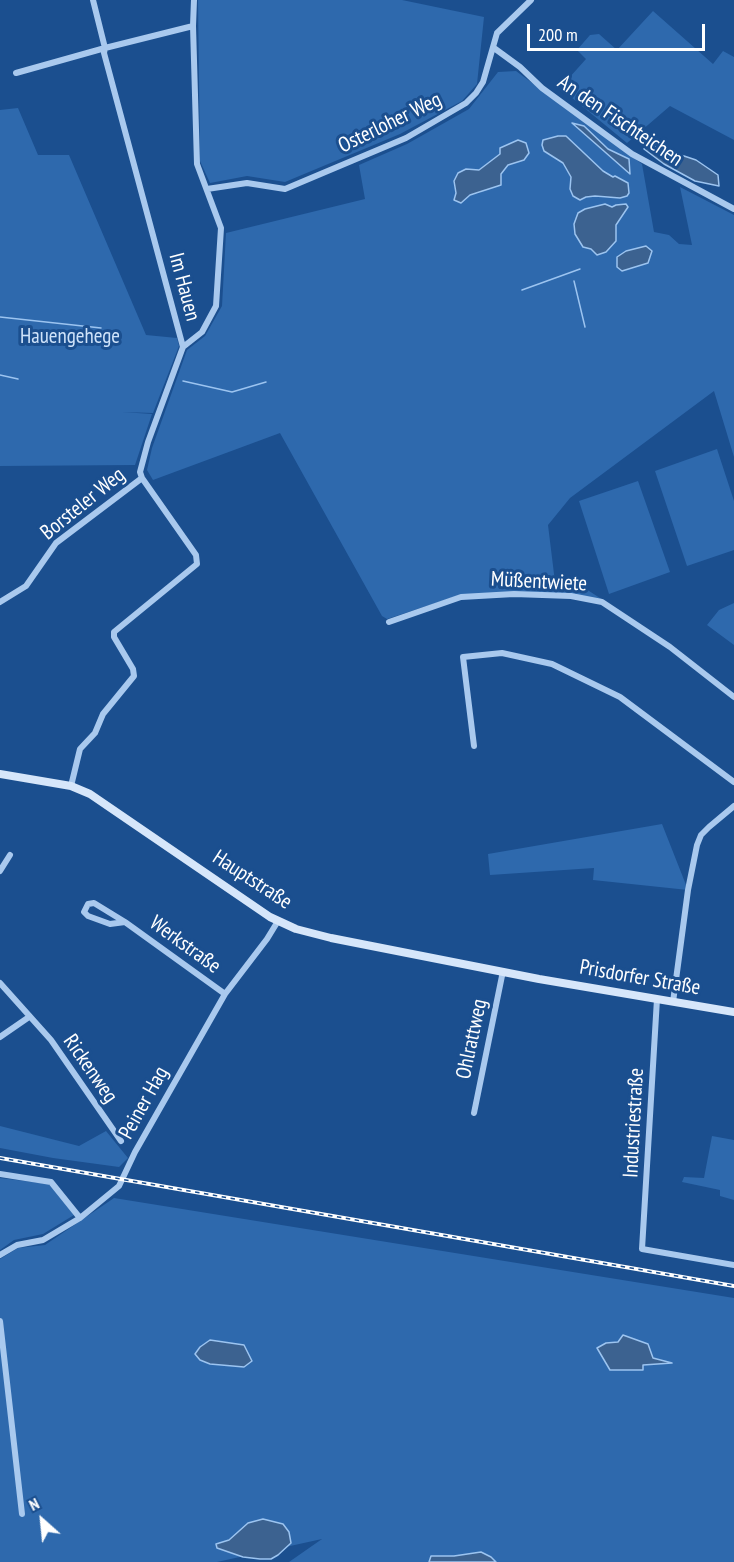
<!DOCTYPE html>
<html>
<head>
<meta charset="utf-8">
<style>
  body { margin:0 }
  #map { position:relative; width:734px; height:1562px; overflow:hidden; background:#1b4f8f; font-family:"PT Sans Narrow",sans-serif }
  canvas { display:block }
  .north { position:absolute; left:12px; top:1490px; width:60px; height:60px; -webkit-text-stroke:4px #1b4f8f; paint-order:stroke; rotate:333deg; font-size:16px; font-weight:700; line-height:24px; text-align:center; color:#fff }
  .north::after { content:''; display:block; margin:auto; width:21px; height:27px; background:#fff; clip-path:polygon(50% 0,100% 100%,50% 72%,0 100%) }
  .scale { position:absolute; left:527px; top:24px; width:178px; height:27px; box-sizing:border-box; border:3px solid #fff; border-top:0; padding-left:8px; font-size:18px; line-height:21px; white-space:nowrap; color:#fff; -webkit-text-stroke:4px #1b4f8f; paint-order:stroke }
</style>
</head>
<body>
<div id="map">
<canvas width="734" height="1562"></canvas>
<div class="north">N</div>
<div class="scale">200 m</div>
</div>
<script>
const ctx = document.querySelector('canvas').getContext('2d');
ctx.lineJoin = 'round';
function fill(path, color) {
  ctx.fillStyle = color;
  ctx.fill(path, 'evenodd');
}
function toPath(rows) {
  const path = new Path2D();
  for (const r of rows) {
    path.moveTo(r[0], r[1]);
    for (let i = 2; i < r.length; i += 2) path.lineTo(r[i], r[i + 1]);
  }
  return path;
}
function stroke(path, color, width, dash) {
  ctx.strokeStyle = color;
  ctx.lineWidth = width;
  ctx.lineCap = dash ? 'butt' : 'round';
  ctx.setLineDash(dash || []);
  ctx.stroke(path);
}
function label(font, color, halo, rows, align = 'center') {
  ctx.font = font + ' "PT Sans Narrow",sans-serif';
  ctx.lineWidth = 6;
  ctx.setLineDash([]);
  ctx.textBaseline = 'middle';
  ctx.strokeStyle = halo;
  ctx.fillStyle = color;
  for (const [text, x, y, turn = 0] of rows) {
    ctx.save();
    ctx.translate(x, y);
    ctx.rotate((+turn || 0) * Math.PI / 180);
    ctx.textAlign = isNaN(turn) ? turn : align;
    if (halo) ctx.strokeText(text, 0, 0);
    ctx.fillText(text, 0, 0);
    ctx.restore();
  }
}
const green = toPath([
  [198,0,402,0,484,17,477,84,462,101,400,134,285,182,247,176,210,183,200,161],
  [653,11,713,64,723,51,734,57,734,140,670,106,627,143,560,88,586,59,577,50,590,35,599,34,617,50],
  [516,71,642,164,654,232,669,235,679,244,692,245,680,187,734,215,734,457,714,391,570,498,548,525,555,582,586,589,603,600,570,595,460,595,387,619,382,616,280,433,153,480,147,470,152,448,187,350,205,336,222,306,226,233,365,199,359,165,407,144,469,109,498,72],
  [567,137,603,171,613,177,620,198,573,196,570,189,571,177,563,163,544,151],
  [500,154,524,160,508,165,480,193,470,195,456,193,454,181,458,173,466,169,479,170],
  [18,108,38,155,69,155,146,335,177,338,179,346,153,413,122,412,152,414,135,465,0,466,0,110],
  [717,449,734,501,734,550,687,566,655,471],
  [638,481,670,572,609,594,579,501],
  [734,603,734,645,707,625,719,610],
  [662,824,688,890,593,880,594,868,490,875,488,854],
  [0,1126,79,1146,106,1131,128,1158,119,1167,53,1158,0,1148],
  [712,1136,734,1140,734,1200,720,1196,720,1190,682,1182,684,1177,704,1178],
  [0,1178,49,1184,74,1215,43,1234,14,1240,0,1250],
  [114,1198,734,1298,734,1562,289,1562,322,1539,217,1562,0,1562,0,1259,18,1248,45,1245]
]);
const water = toPath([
  [572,123,584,126,608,149,629,159,630,174,572,123],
  [558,136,566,136,603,171,613,177,615,176,628,183,629,193,627,196,620,198,595,196,586,197,580,200,573,196,570,189,571,177,563,163,544,151,542,145,543,140,558,136],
  [518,140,526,143,529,153,524,160,508,165,501,174,501,185,470,195,461,203,454,200,456,193,454,181,458,173,466,169,479,170,500,154,500,148,518,140],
  [648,144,696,160,718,175,719,186,695,181,664,164,644,149,648,144],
  [605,204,612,207,616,205,626,204,628,207,616,225,616,241,606,252,597,255,591,249,583,247,575,234,574,224,578,213,585,209,605,204],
  [646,246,652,251,648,263,622,271,617,267,617,257,626,251,646,246],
  [623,1335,648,1344,653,1358,672,1363,643,1365,643,1370,610,1370,597,1348,606,1343,618,1342,623,1335],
  [210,1340,244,1345,252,1361,244,1367,210,1364,200,1360,195,1354,200,1347,210,1340],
  [263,1519,283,1524,289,1532,291,1543,278,1555,271,1559,260,1559,243,1557,217,1548,216,1544,229,1540,248,1523,263,1519],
  [481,1552,491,1557,496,1562,429,1562,431,1556,454,1556,481,1552]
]);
const stream = toPath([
  [574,281,585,327],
  [522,290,580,269],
  [0,317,101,328],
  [0,375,18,379],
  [183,381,232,392,266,382]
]);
const minor = toPath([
  [193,26,194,0],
  [494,48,520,67,542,88,632,154,734,209],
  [16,73,105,48,193,26,197,164,221,228,216,306,202,332,183,347,104,53,105,48,93,0],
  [207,189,247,183,285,189,406,138,466,103,476,93,483,82,497,33,531,0],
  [0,602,26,586,56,543,142,478,140,472,148,442,183,347],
  [389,622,461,597,514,594,571,596,602,602,670,647,734,697],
  [474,746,463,657,502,653,552,664,620,697,734,782],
  [71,786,80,749,95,733,103,714,134,676,133,669,114,637,114,632,197,564,196,555,142,478],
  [0,871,10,855],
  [125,922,110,924,88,916,84,912,88,904,94,903,125,922,225,994],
  [0,983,51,1040,121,1141],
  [657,999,642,1249,734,1265],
  [673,1002,688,890,697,845,701,835,709,827,734,806],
  [0,1037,29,1017],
  [474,1113,503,971],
  [0,1174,51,1182,80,1218],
  [0,1255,17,1245,43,1240,80,1218,119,1186,135,1152,225,994,267,939,278,921],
  [0,1321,22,1514]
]);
const secondary = toPath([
  [0,774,71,786,90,794,270,917,296,929,331,938,539,979,734,1012]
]);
const rail = toPath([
  [0,1158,734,1286]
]);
const streetNames = [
  ["An den Fischteichen",620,121,34],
  ["Osterloher Weg",390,123,-26],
  ["Im Hauen",184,287,75],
  ["Borsteler Weg",83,504,-39],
  ["Müßentwiete",539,582,3],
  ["Hauptstraße",252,880,33],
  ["Werkstraße",185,945,36],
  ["Prisdorfer Straße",640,978,10],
  ["Ohlrattweg",472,1039,-78],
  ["Rickenweg",90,1069,55],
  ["Peiner Hag",144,1103,-61],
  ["Industriestraße",634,1123,-87]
];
const parkNames = [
  ["Hauengehege",70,337]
];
fill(green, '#2e69ad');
fill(water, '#3c6290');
stroke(water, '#9cc4f0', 1.5);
stroke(stream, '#9cc4f0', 1.5);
stroke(minor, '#a9c9ee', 6);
stroke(secondary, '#d6e6fa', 8);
stroke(rail, '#fff', 4);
stroke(rail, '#1b4f8f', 1.5, [4.5]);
label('21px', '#fff', '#1b4f8f', streetNames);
label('21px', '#cfe3fa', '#1b4f8f', parkNames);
</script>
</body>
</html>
